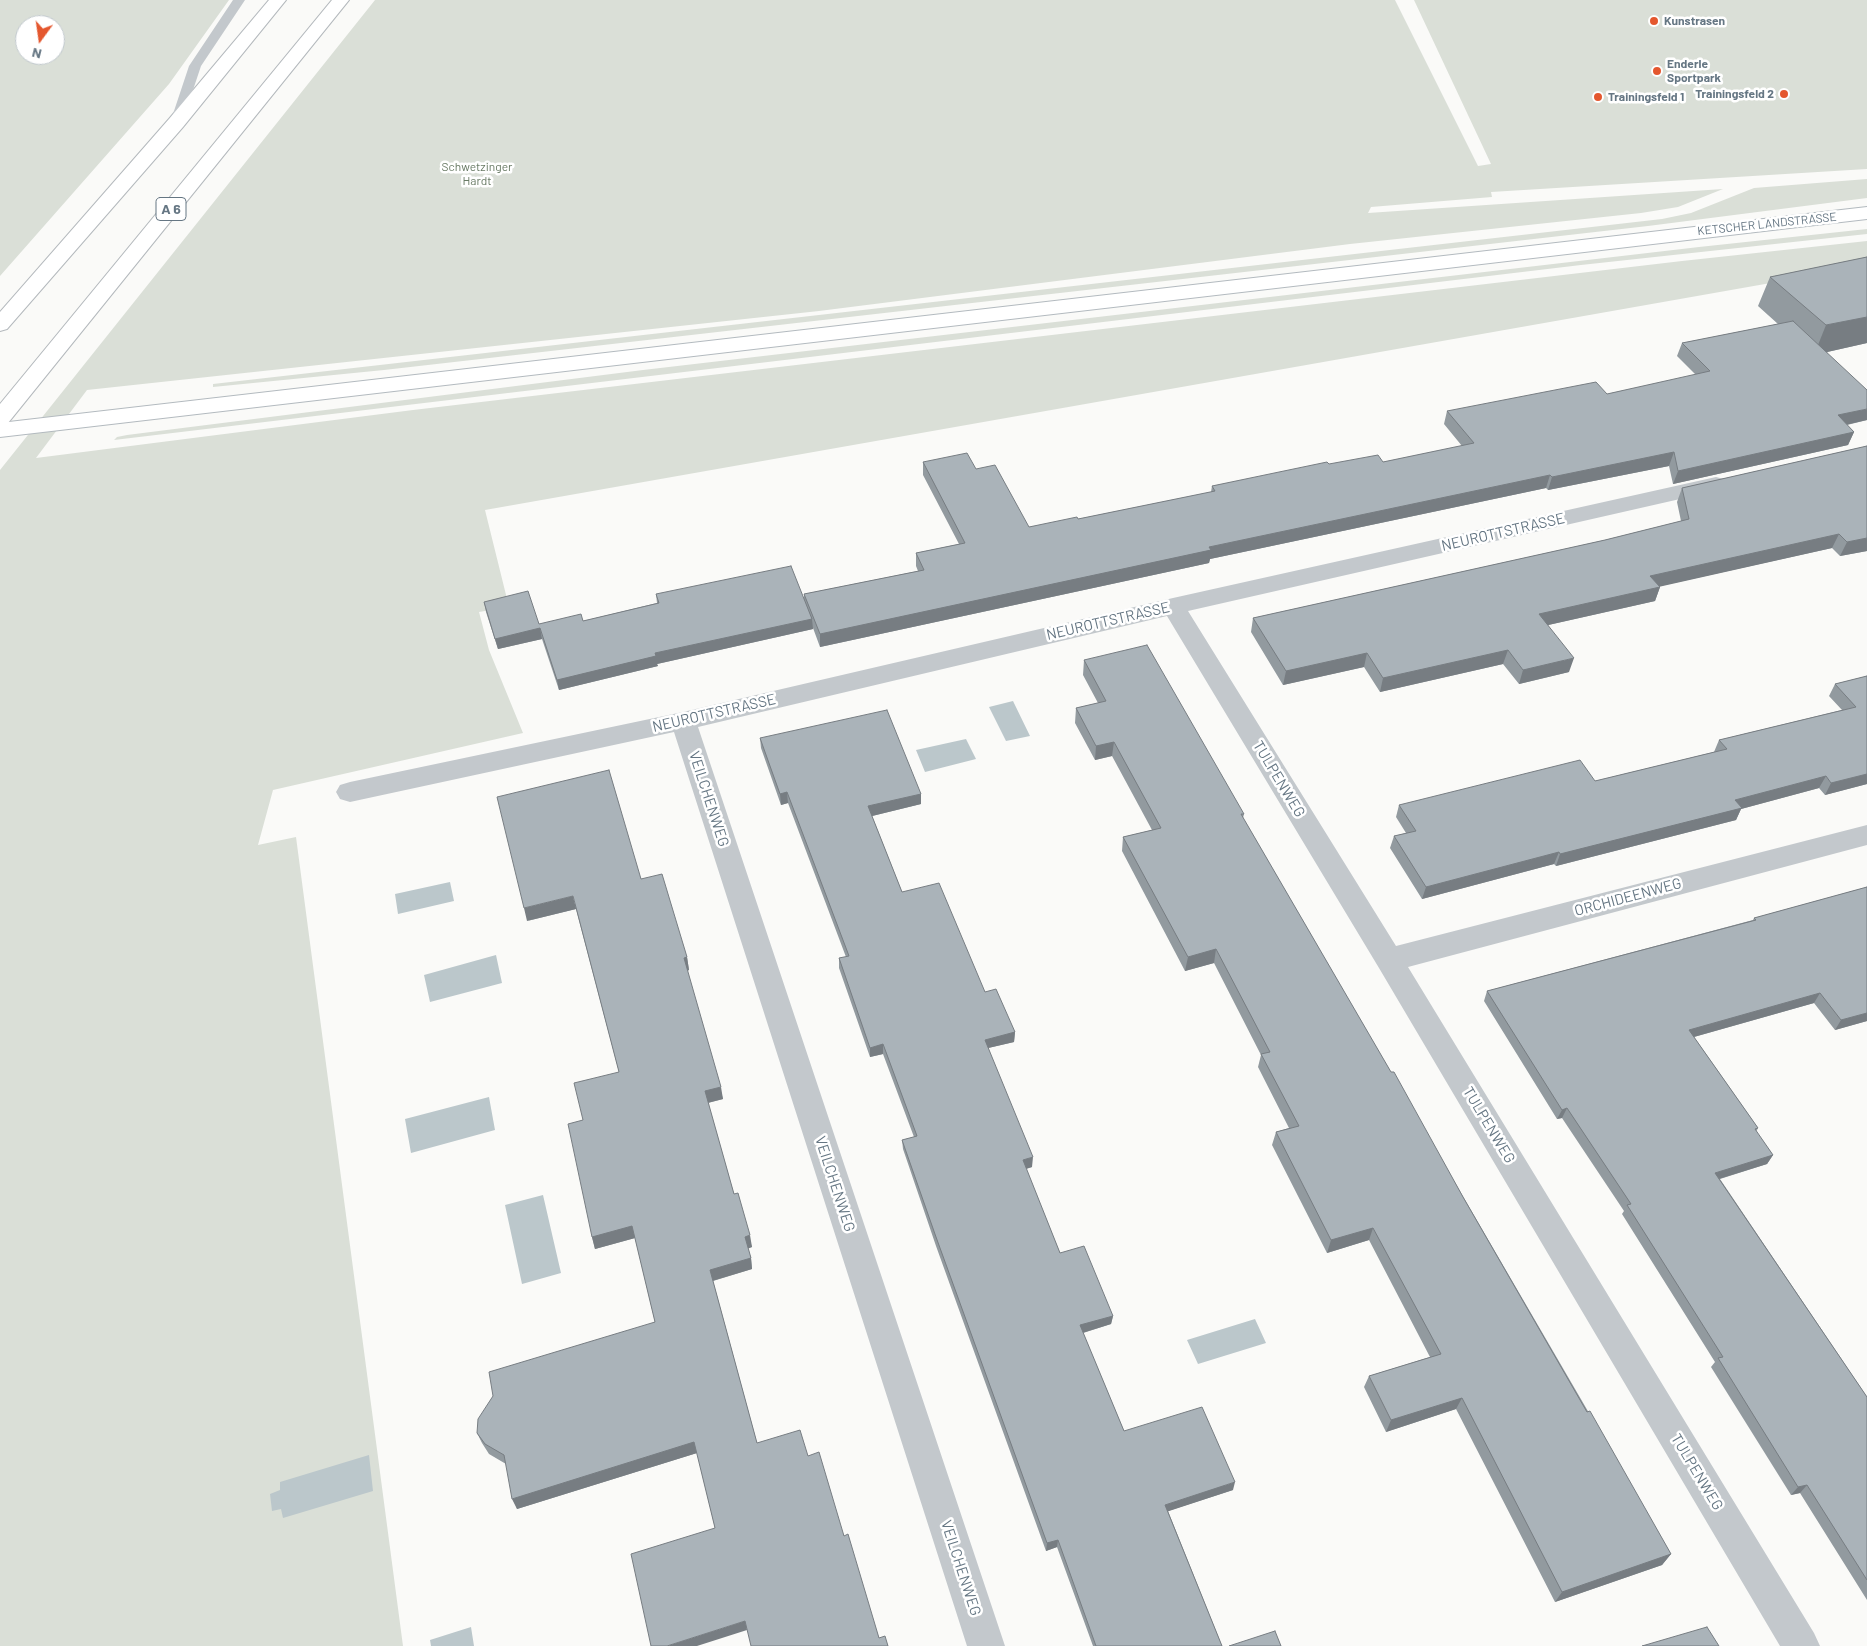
<!DOCTYPE html>
<html>
<head>
<meta charset="utf-8">
<style>
  body { margin:0 }
  #map { position:relative; width:1867px; height:1646px; overflow:hidden; background:#fafaf8; font-family:Barlow,sans-serif }
  canvas { display:block }
  .north { position:absolute; left:15px; top:15px; width:50px; height:50px; box-sizing:border-box; background:#fff; border:1px solid #c1c8cd; border-radius:50%; rotate:194deg; font-size:14px; font-weight:700; line-height:20px; text-align:center; color:#657683 }
  .north::after { content:''; display:block; margin:auto; width:18px; height:22px; background:#e4572e; clip-path:polygon(50% 0,100% 100%,50% 72%,0 100%) }
</style>
</head>
<body>
<div id="map">
<canvas width="1867" height="1646"></canvas>
<div class="north">N</div>
</div>
<script>
const ctx = document.querySelector('canvas').getContext('2d');
ctx.lineJoin = 'round';
function fill(path, color) {
  ctx.fillStyle = color;
  ctx.fill(path, 'evenodd');
}
function toPath(rows) {
  const path = new Path2D();
  for (const r of rows) {
    path.moveTo(r[0], r[1]);
    for (let i = 2; i < r.length; i += 2) path.lineTo(r[i], r[i + 1]);
  }
  return path;
}
function stroke(path, color, width, dash) {
  ctx.strokeStyle = color;
  ctx.lineWidth = width;
  ctx.lineCap = dash ? 'butt' : 'round';
  ctx.setLineDash(dash || []);
  ctx.stroke(path);
}
function label(font, color, halo, rows, align = 'center') {
  ctx.font = font + ' Barlow,sans-serif';
  ctx.lineWidth = 5;
  ctx.setLineDash([]);
  ctx.textBaseline = 'middle';
  ctx.strokeStyle = halo;
  ctx.fillStyle = color;
  for (const [text, x, y, turn = 0] of rows) {
    ctx.save();
    ctx.translate(x, y);
    ctx.rotate((+turn || 0) * Math.PI / 180);
    ctx.textAlign = isNaN(turn) ? turn : align;
    if (halo) ctx.strokeText(text, 0, 0);
    ctx.fillText(text, 0, 0);
    ctx.restore();
  }
}
const green = toPath([
  [0,0,229,0,169,84,0,276],
  [25,25,55,25,55,55,25,55],
  [375,0,1395,0,1478,166,1491,164,1414,0,1867,0,1867,169,1491,192,1492,197,1371,207,1368,213,1723,189,1678,207,1641,213,1350,244,819,311,87,390,36,458,413,410,1682,261,1867,241,1867,266,485,510,509,607,479,612,489,650,523,733,273,790,258,845,296,837,403,1646,0,1646,0,470],
  [1867,179,1867,198,1648,226,384,370,213,387,213,384,1662,219,1691,213,1754,188],
  [1867,229,1867,234,1581,265,114,440,117,437,127,435,643,370,1699,247]
]);
const water = toPath([
  [1013,701,1030,736,1006,741,989,707],
  [966,739,976,759,925,772,916,750],
  [450,882,454,901,398,914,395,894],
  [496,955,502,983,430,1002,424,975],
  [489,1097,495,1130,411,1153,405,1119],
  [543,1195,561,1273,522,1284,505,1205],
  [1255,1319,1266,1343,1198,1364,1187,1340],
  [369,1455,373,1491,283,1518,281,1509,272,1511,270,1494,280,1490,280,1482],
  [471,1627,474,1646,431,1646,430,1640]
]);
const lane = toPath([
  [233,0,245,0,201,66,182,123,176,127,172,126,170,123,189,66,233,0]
]);
const street = toPath([
  [1716,477,1724,479,1728,484,1724,489,1188,611,1396,946,1867,825,1867,845,1408,967,1814,1633,1820,1646,1780,1646,1379,968,1167,616,698,727,1005,1646,967,1646,674,732,350,802,340,799,336,792,340,785,350,782,683,712,1173,598,1716,477]
]);
const secondary = toPath([
  [1867,207,1867,219,0,437,0,423,1867,207]
]);
const highway = toPath([
  [269,0,286,0,183,127,7,329,0,331,0,312,169,119,269,0],
  [332,0,349,0,8,423,0,425,0,404,332,0]
]);
const wall = toPath([
  [1867,257,1867,343,1827,352,1867,420,1847,425,1854,432,1848,445,1673,484,1669,466,1548,490,1546,488,1210,559,1209,563,820,647,813,628,813,629,657,664,658,666,559,690,542,639,498,649,486,612,484,602,539,624,583,621,657,603,656,594,804,598,804,594,918,571,916,566,916,553,959,544,923,475,923,462,976,469,1029,527,1078,519,1211,492,1212,486,1329,464,1383,462,1462,446,1444,424,1447,411,1607,394,1696,375,1677,356,1682,343,1778,324,1758,306,1770,277],
  [1867,446,1867,551,1840,556,1832,548,1660,586,1660,587,1655,601,1548,625,1569,672,1519,684,1503,664,1380,692,1364,667,1283,685,1251,632,1253,618,1605,540,1681,521,1677,502,1682,488],
  [1084,660,1244,814,1243,818,1671,1554,1662,1565,1555,1602,1456,1409,1386,1432,1364,1387,1369,1376,1430,1357,1369,1240,1327,1253,1272,1145,1276,1132,1289,1128,1258,1067,1261,1055,1214,963,1185,971,1122,851,1123,837,1152,830,1112,756,1095,760,1075,723,1076,708,1098,703,1083,675],
  [1867,676,1867,784,1825,795,1819,788,1741,809,1736,820,1556,866,1554,864,1422,899,1390,848,1394,836,1406,833,1396,817,1399,805,1595,781,1714,752,1719,740,1842,710,1829,696,1835,684],
  [760,738,921,794,921,804,872,816,902,892,985,992,1015,1032,1014,1042,988,1048,1032,1167,1026,1169,1060,1253,1113,1316,1111,1324,1083,1333,1124,1431,1233,1490,1168,1511,1222,1646,1093,1646,1057,1547,1046,1551,936,1246,903,1149,902,1140,914,1137,883,1054,870,1057,839,968,839,958,846,957,788,803,781,805,761,748],
  [641,879,687,957,689,970,687,971,723,1099,708,1103,734,1194,752,1247,748,1248,751,1258,752,1269,713,1281,757,1443,808,1456,844,1536,879,1638,888,1646,747,1630,715,1528,697,1453,517,1509,506,1464,489,1454,482,1443,477,1433,655,1322,635,1238,595,1249,592,1237,619,1072,576,909,527,921],
  [1867,887,1867,1021,1835,1030,1814,1003,1694,1037,1758,1128,1756,1132,1773,1155,1767,1164,1720,1179,1867,1397,1867,1600,1800,1493,1791,1495,1711,1367,1715,1362,1622,1214,1624,1211,1562,1118,1557,1119,1484,1001,1487,991,1753,920,1754,918]
]);
const shadedWall = toPath([
  [1867,317,1867,343,1814,355,1826,325],
  [1867,409,1867,420,1832,428,1838,415],
  [1854,432,1848,445,1673,484,1678,471],
  [1674,452,1669,466,1548,490,1552,477],
  [1550,475,1546,488,1210,559,1209,563,820,647,820,634,1209,547],
  [1839,534,1832,548,1645,590,1650,576],
  [1867,538,1867,551,1840,556,1847,542],
  [1660,587,1655,601,1535,628,1539,614],
  [812,619,813,629,657,664,658,666,559,690,557,680,655,653],
  [540,628,542,639,498,649,495,639],
  [1508,650,1503,664,1380,692,1383,678],
  [1367,653,1364,667,1283,685,1286,671],
  [1574,658,1569,672,1519,684,1523,670],
  [1114,742,1112,756,1095,760,1096,746],
  [1867,774,1867,784,1825,795,1831,783],
  [1826,776,1819,788,1741,809,1736,820,1556,866,1560,854,1735,800],
  [787,792,788,803,781,805,780,794],
  [921,794,921,804,868,817,868,806],
  [1559,852,1554,864,1422,899,1426,887],
  [573,896,576,909,527,921,524,908],
  [1216,949,1214,963,1185,971,1188,957],
  [687,957,689,970,686,971,684,958],
  [1820,993,1814,1003,1683,1040,1689,1030],
  [1867,1013,1867,1021,1835,1030,1841,1020],
  [1015,1032,1014,1042,984,1049,985,1040],
  [883,1044,883,1054,870,1057,870,1048],
  [721,1087,723,1099,707,1103,705,1091],
  [1567,1108,1562,1118,1557,1119,1562,1110],
  [1773,1155,1767,1164,1709,1182,1715,1173],
  [1033,1157,1032,1167,1022,1170,1023,1160],
  [632,1226,635,1238,595,1249,592,1237],
  [1373,1228,1369,1240,1327,1253,1331,1240],
  [750,1235,752,1247,747,1249,745,1237],
  [751,1258,752,1269,712,1281,710,1270],
  [1113,1316,1111,1324,1079,1334,1080,1325],
  [1462,1398,1456,1409,1386,1432,1391,1420],
  [694,1442,697,1453,517,1509,512,1499],
  [1235,1482,1233,1490,1163,1513,1165,1505],
  [1807,1485,1800,1493,1791,1495,1798,1487],
  [1058,1540,1057,1547,1046,1551,1047,1543],
  [1671,1554,1662,1565,1555,1602,1562,1592],
  [745,1621,747,1630,697,1646,667,1646]
]);
const building = toPath([
  [1867,257,1867,317,1826,325,1770,277,1867,257],
  [1793,321,1867,390,1867,409,1838,415,1854,432,1678,471,1674,452,1552,477,1550,475,1209,547,1211,550,820,634,804,594,924,570,916,553,965,543,923,462,967,453,976,469,995,465,1029,527,1077,517,1078,519,1215,491,1212,486,1327,462,1329,464,1378,455,1383,462,1474,443,1447,411,1596,382,1607,394,1710,371,1682,343,1793,321],
  [1867,446,1867,538,1847,542,1839,534,1650,576,1660,587,1539,614,1574,658,1523,670,1508,650,1383,678,1367,653,1286,671,1253,618,1605,540,1689,519,1682,488,1867,446],
  [791,566,812,619,655,653,656,656,557,680,540,628,495,639,484,602,528,591,539,624,581,614,583,621,659,603,656,594,791,566],
  [1147,645,1244,814,1241,814,1391,1072,1394,1072,1463,1197,1587,1412,1590,1411,1671,1554,1562,1592,1462,1398,1391,1420,1369,1376,1441,1354,1373,1228,1331,1240,1276,1132,1299,1126,1261,1054,1270,1052,1216,949,1188,957,1123,837,1161,828,1114,742,1096,746,1076,708,1106,701,1084,660,1147,645],
  [1867,676,1867,774,1831,783,1826,776,1735,800,1742,808,1560,854,1559,852,1426,887,1394,836,1416,831,1399,805,1580,760,1595,781,1727,749,1719,740,1856,707,1835,684,1867,676],
  [887,710,921,794,868,806,902,892,939,883,985,992,996,989,1015,1032,985,1040,1033,1157,1023,1160,1060,1253,1084,1246,1113,1316,1080,1325,1124,1431,1202,1407,1235,1482,1165,1505,1222,1646,1096,1646,1058,1540,1047,1543,936,1237,902,1140,917,1136,883,1044,870,1048,839,958,849,956,787,792,780,794,760,738,887,710],
  [609,770,641,879,662,874,687,957,684,958,721,1087,705,1091,734,1194,738,1193,750,1235,745,1237,751,1258,710,1270,757,1443,800,1430,808,1456,819,1452,844,1536,848,1534,879,1638,885,1636,888,1646,751,1646,745,1621,667,1646,651,1646,631,1554,715,1528,694,1442,512,1499,504,1455,485,1444,477,1433,478,1419,493,1396,489,1372,655,1322,632,1226,592,1237,568,1124,583,1120,574,1083,619,1072,573,896,524,908,497,797,609,770],
  [1867,887,1867,1013,1841,1020,1820,993,1689,1030,1758,1128,1755,1129,1773,1155,1715,1173,1867,1397,1867,1580,1807,1485,1798,1487,1718,1358,1723,1357,1627,1205,1631,1204,1567,1108,1562,1110,1487,991,1756,920,1754,918,1867,887],
  [1707,1627,1719,1646,1642,1646,1707,1627],
  [1275,1631,1281,1646,1229,1646,1275,1631]
]);
const markers = [
  [1654,21,5,"#e4572e"],
  [1657,71,5,"#e4572e"],
  [1784,94,5,"#e4572e"],
  [1598,97,5,"#e4572e"]
];
const farPoinames = [
  ["Kunstrasen",1664,21],
  ["Enderle",1667,64],
  ["Sportpark",1667,78],
  ["Trainingsfeld 2",1774,94,"right"],
  ["Trainingsfeld 1",1608,97]
];
const farParknames = [
  ["Schwetzinger",477,167],
  ["Hardt",477,181]
];
const farStreetnames = [
  ["KETSCHER LANDSTRASSE",1767,224,-6]
];
const shields = [
  [171,209,30]
];
const shieldNames = [
  ["A 6",171,209]
];
const streetNames = [
  ["NEUROTTSTRASSE",1503,532,-13],
  ["NEUROTTSTRASSE",1108,621,-13],
  ["NEUROTTSTRASSE",714,713,-13],
  ["TULPENWEG",1279,779,59],
  ["VEILCHENWEG",709,799,72],
  ["ORCHIDEENWEG",1628,897,-15],
  ["TULPENWEG",1489,1125,59],
  ["VEILCHENWEG",835,1184,72],
  ["TULPENWEG",1697,1472,59],
  ["VEILCHENWEG",961,1568,72]
];
fill(green, '#dadfd7');
fill(water, '#bbc7cb');
stroke(secondary, '#b3babf', 2);
stroke(highway, '#b4b9bd', 2);
fill(lane, '#c3c8cc');
fill(street, '#c3c8cc');
fill(secondary, '#fff');
fill(highway, '#fff');
fill(wall, '#929a9f');
fill(shadedWall, '#777d82');
fill(building, '#aab3b9');
stroke(building, '#777d82', 1);
for (const [x, y, r, color] of markers) {
  const dot = new Path2D();
  dot.arc(x, y, r, 0, 2 * Math.PI);
  ctx.fillStyle = color;
  ctx.fill(dot);
  stroke(dot, '#fff', 2);
}
label('bold 12px', '#657683', '#fff', farPoinames, 'left');
label('12px', '#687a64', '#fff', farParknames);
label('12px', '#657683', '#fff', farStreetnames);
for (const [x, y, w] of shields) {
  const box = new Path2D();
  box.roundRect(x - w / 2, y - 11.5, w, 23, 4);
  ctx.fillStyle = '#fff';
  ctx.fill(box);
  stroke(box, '#657683', 1);
}
label('bold 14px', '#657683', null, shieldNames);
label('15px', '#657683', '#fff', streetNames);
</script>
</body>
</html>
